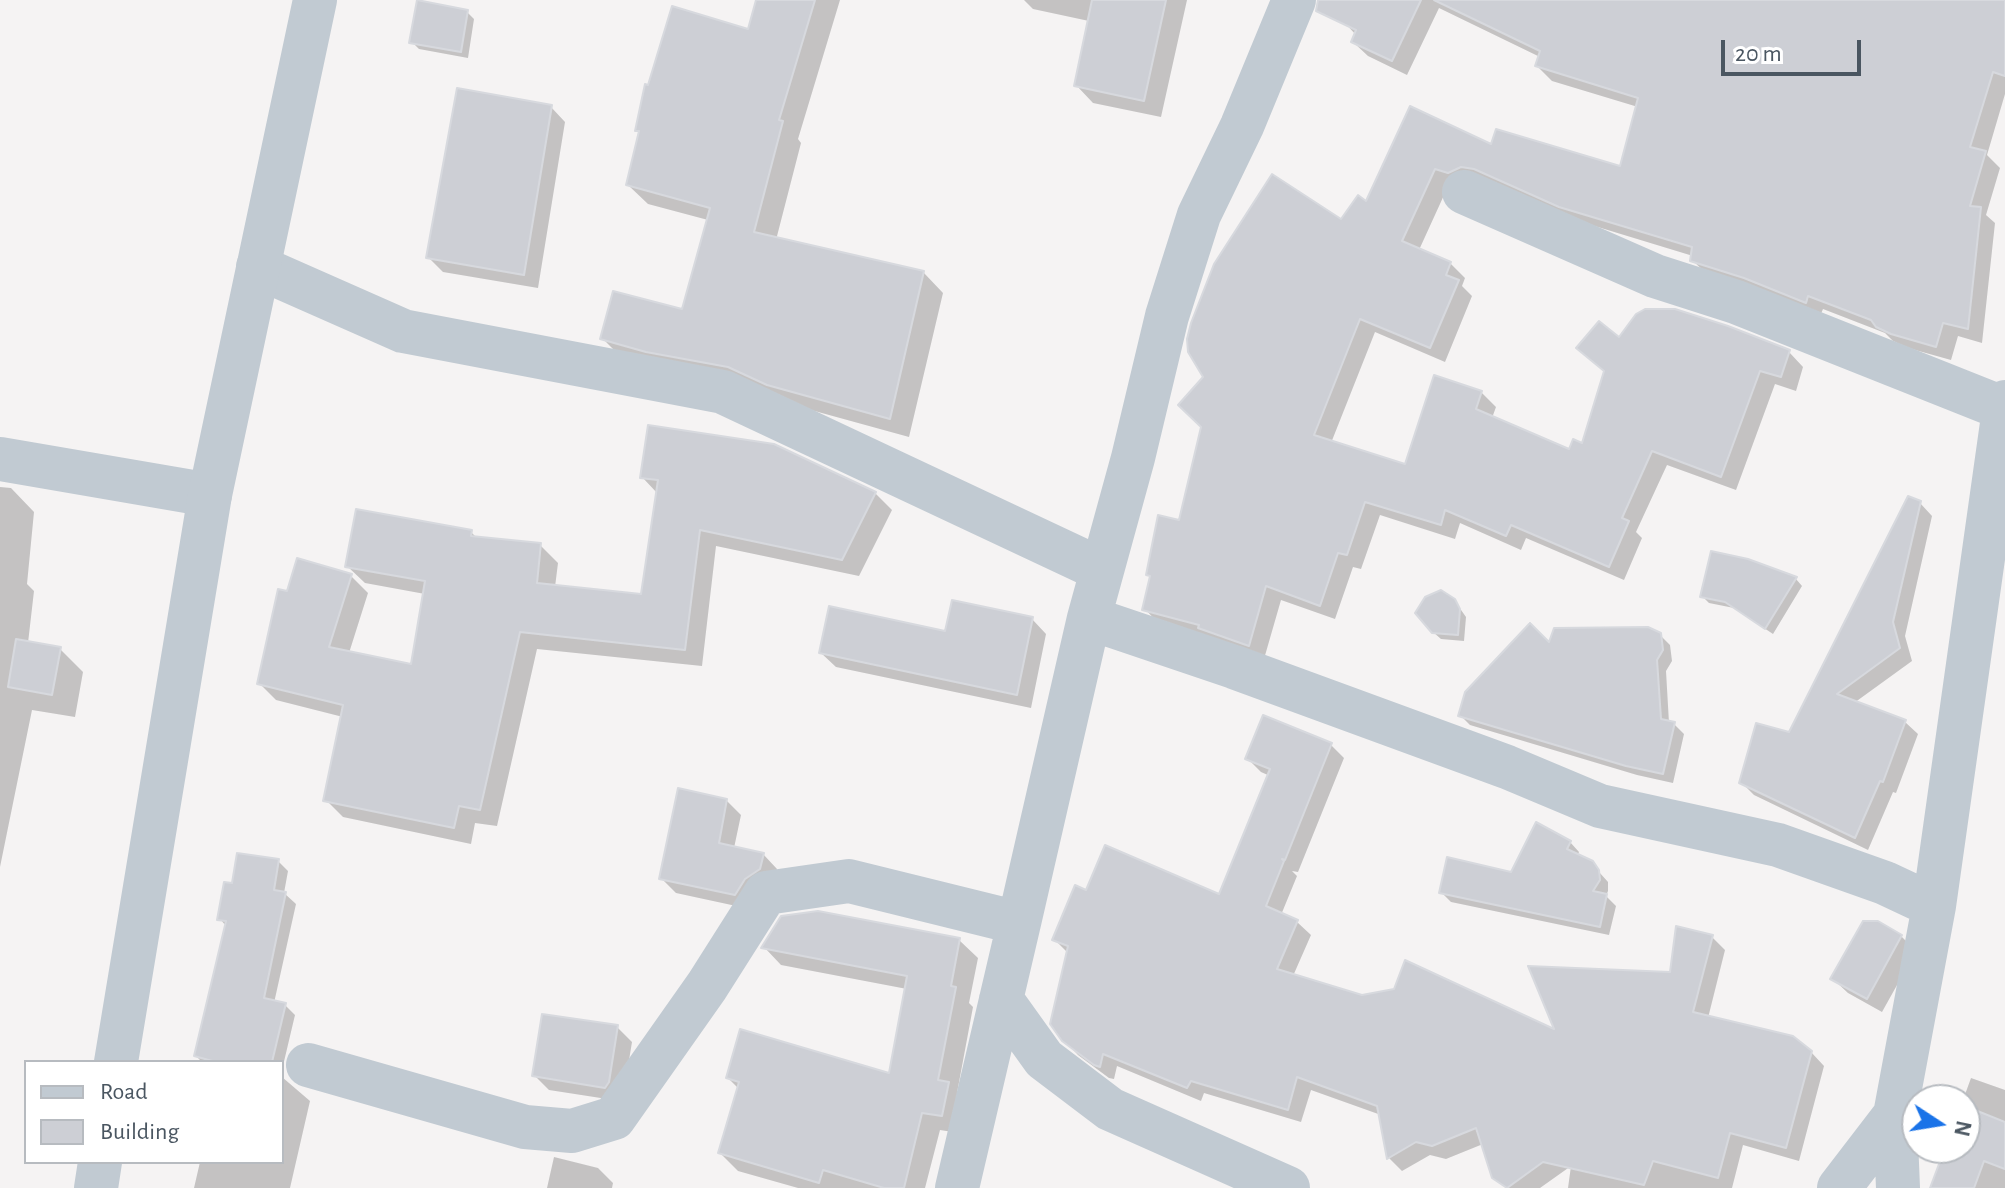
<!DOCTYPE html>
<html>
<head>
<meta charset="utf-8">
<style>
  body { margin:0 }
  #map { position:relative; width:2005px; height:1188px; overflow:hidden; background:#f5f3f3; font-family:"Alegreya Sans",sans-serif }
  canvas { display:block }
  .legend { position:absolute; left:24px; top:1060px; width:260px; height:104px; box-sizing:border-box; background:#fff; border:2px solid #b7bbc0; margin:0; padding:10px 14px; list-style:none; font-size:24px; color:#4a5661 }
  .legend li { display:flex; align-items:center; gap:16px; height:40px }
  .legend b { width:40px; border:2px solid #b7bbc0 }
  .north { position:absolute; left:1901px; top:1084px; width:80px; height:80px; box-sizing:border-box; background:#fff; border:2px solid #b7bbc0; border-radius:50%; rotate:102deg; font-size:22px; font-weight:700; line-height:32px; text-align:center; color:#4a5661 }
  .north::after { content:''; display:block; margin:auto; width:28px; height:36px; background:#1a73e8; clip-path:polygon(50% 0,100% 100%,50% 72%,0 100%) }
  .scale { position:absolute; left:1721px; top:40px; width:140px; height:36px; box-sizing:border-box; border:4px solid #4a5661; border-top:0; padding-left:10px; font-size:24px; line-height:28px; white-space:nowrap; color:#4a5661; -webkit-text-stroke:6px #fff; paint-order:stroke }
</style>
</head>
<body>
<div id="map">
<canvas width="2005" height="1188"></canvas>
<ul class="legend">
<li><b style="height:10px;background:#c1cad2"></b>Road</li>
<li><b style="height:22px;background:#cdcfd5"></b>Building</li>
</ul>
<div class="north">N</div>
<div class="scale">20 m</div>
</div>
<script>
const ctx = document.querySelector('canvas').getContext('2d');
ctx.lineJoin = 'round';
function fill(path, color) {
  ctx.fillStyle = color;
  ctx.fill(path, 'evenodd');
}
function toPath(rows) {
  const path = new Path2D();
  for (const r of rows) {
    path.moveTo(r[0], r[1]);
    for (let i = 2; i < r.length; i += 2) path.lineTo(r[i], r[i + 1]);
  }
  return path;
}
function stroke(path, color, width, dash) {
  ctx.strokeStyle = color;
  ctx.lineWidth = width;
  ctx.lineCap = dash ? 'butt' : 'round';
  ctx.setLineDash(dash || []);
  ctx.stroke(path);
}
const shadow = toPath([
  [758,0,840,0,798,139,801,143,776,240,924,273,943,293,909,437,622,358,603,339,683,312,708,220,648,204,628,185,640,133,637,130,749,32],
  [1024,0,1187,0,1161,117,1093,103,1076,85,1089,21,1033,9],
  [1354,0,2005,0,2005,94,1987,155,2000,168,1986,215,1995,223,1982,343,1958,336,1951,360,1908,348,1893,341,1885,333,1823,309,1820,316,1708,275,1692,260,1693,256,1450,182,1419,250,1450,263,1465,278,1462,286,1472,296,1445,362,1375,332,1331,443,1407,467,1481,392,1496,407,1492,418,1570,452,1584,446,1606,372,1579,348,1619,340,1789,352,1803,367,1796,391,1775,384,1736,490,1667,465,1636,532,1642,538,1624,580,1526,538,1521,550,1460,523,1455,539,1380,515,1361,569,1353,567,1335,619,1281,600,1264,659,1159,624,1145,609,1151,577,1148,574,1181,522,1341,222,1367,204,1411,109,1492,147,1622,169,1638,107,1552,81,1537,66,1540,57,1439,8,1407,75,1368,56,1353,42,1356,35,1344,22],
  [467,12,474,19,468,58,419,49,412,42],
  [551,107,565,122,538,288,443,272,428,257],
  [642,477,875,493,892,510,859,576,716,546,702,666,537,649,497,826,475,823,471,844,343,817,326,800,343,717,276,700,259,683,288,594,351,576,368,593,349,653,413,666,425,594,365,583,347,566,471,532,477,538,540,545,558,563,555,587,643,596,658,494],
  [0,487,11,488,34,512,27,584,34,591,28,643,60,649,83,672,75,717,32,710,0,867],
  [1920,503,1932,516,1905,636,1912,661,1854,703,1905,722,1918,734,1896,793,1893,792,1868,850,1754,795,1741,782,1790,735],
  [1796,579,1802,586,1773,634,1734,608,1709,603,1702,596],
  [1454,600,1466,617,1464,641,1441,639,1433,632],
  [1032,619,1046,634,1031,708,836,667,821,653],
  [1660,635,1670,645,1672,661,1666,671,1669,723,1674,724,1684,734,1673,783,1637,775,1470,725,1460,715,1550,645],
  [1331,745,1344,758,1298,872,1292,871,1297,876,1281,915,1297,922,1311,935,1293,976,1361,997,1558,1033,1672,974,1712,937,1725,950,1708,1018,1811,1052,1824,1066,1799,1161,1743,1145,1732,1188,1568,1188,1571,1166,1540,1188,1506,1188,1494,1176,1483,1144,1446,1159,1430,1155,1402,1171,1389,1158,1381,1115,1311,1090,1301,1122,1204,1093,1201,1101,1117,1066,1114,1079,1109,1078,1078,1055,1064,1040,1068,953,1054,939,1087,892,1220,896,1270,776,1261,772,1247,758],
  [726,800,741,815,734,848,763,854,777,869,774,884,750,909,676,893,661,878],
  [1570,842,1579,852,1577,856,1591,863,1608,882,1608,891,1606,896,1616,906,1609,935,1451,902,1441,892,1512,874],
  [278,861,288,871,284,893,296,904,274,1003,285,1005,295,1015,282,1070,282,1062,202,1062,196,1056,226,926,220,919,234,886],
  [1901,936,1916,951,1882,1012,1848,993,1833,979],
  [959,940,978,958,969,1003,973,1007,957,1093,959,1133,940,1130,925,1188,798,1188,738,1171,720,1153,739,1089,728,1078,890,1076,907,989,781,965,764,947],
  [617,1027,632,1042,623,1097,620,1101,549,1090,534,1075],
  [282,1077,310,1101,290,1188,194,1188,200,1162,282,1162],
  [1971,1078,2005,1090,2005,1188,1933,1188,1947,1148,1965,1148,1963,1100],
  [554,1157,598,1168,613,1183,612,1188,547,1188]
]);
const building = toPath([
  [417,0,468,10,461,52,409,43,417,0],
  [756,0,815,0,779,120,783,121,754,232,924,271,890,419,767,385,728,367,646,352,600,339,613,291,682,309,710,208,626,185,639,131,635,131,645,84,648,85,672,6,748,29,756,0],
  [1092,0,1166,0,1144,101,1074,86,1092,0],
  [1318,0,1421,0,1392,61,1351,42,1356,30,1316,11,1318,0],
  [1434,0,2005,0,2005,76,1993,72,1970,147,1986,151,1970,206,1981,207,1968,329,1943,323,1936,347,1891,334,1876,327,1871,320,1808,296,1806,303,1744,278,1690,261,1692,247,1559,207,1474,169,1461,167,1448,173,1435,169,1402,241,1451,262,1446,275,1459,280,1430,348,1360,319,1314,435,1405,464,1434,375,1482,391,1476,409,1569,449,1573,439,1582,443,1604,371,1576,348,1599,321,1619,337,1636,314,1645,309,1675,309,1728,326,1790,350,1781,377,1760,371,1721,477,1652,451,1622,518,1629,521,1609,567,1511,525,1506,536,1445,510,1441,525,1365,502,1347,555,1338,553,1320,606,1266,586,1249,646,1198,628,1199,625,1142,610,1150,576,1146,575,1158,515,1179,520,1201,427,1178,405,1203,377,1188,352,1187,339,1191,323,1214,264,1272,174,1341,219,1358,195,1366,201,1410,106,1491,144,1496,129,1620,166,1638,98,1535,66,1540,51,1434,0],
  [457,88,552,105,524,275,426,258,457,88],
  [648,425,774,444,876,492,842,560,700,530,685,650,520,632,480,810,459,806,454,828,323,801,343,705,257,684,278,589,287,591,297,558,352,574,329,647,411,664,425,581,345,567,356,509,472,530,471,536,541,543,537,583,641,594,658,480,640,478,648,425],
  [1908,496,1921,501,1893,622,1900,648,1837,694,1906,720,1883,782,1880,781,1855,838,1739,783,1756,723,1789,732,1908,496],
  [1711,551,1748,559,1797,577,1765,629,1725,602,1700,597,1711,551],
  [1441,590,1455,599,1460,609,1458,635,1432,633,1415,613,1425,597,1441,590],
  [952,600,1033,617,1017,695,819,653,829,606,945,631,952,600],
  [1530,623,1549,642,1554,628,1648,627,1661,633,1663,650,1657,660,1661,719,1675,722,1663,774,1626,766,1458,716,1465,692,1530,623],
  [16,639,61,647,52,695,8,687,16,639],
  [1263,715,1332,743,1285,860,1282,859,1284,861,1266,906,1298,920,1277,969,1362,995,1394,989,1405,960,1554,1029,1528,966,1670,972,1676,926,1713,935,1693,1012,1793,1036,1812,1051,1786,1148,1730,1133,1718,1178,1653,1161,1644,1185,1543,1162,1507,1188,1492,1178,1476,1128,1432,1146,1416,1142,1387,1159,1377,1106,1297,1077,1288,1110,1191,1081,1187,1088,1103,1054,1100,1067,1094,1065,1062,1041,1050,1024,1068,946,1052,940,1075,885,1086,890,1105,845,1219,894,1270,769,1245,759,1263,715],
  [678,788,727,799,719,843,764,853,760,869,745,879,735,895,659,879,678,788],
  [1536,822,1571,841,1567,849,1593,861,1599,870,1600,880,1593,891,1607,894,1600,927,1439,893,1447,857,1511,872,1536,822],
  [237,853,279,859,274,890,286,892,264,998,286,1003,272,1062,216,1062,194,1056,226,921,217,920,224,882,232,883,237,853],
  [818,911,960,938,951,986,956,987,938,1080,949,1082,942,1116,922,1113,904,1188,884,1188,823,1170,819,1183,718,1153,739,1082,726,1078,740,1029,889,1073,907,976,761,948,781,916,818,911],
  [1863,921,1878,921,1902,935,1867,999,1830,979,1863,921],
  [542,1014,618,1025,609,1082,605,1088,532,1076,542,1014],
  [1965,1106,2005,1122,2005,1169,1984,1161,1974,1188,1930,1188,1945,1148,1965,1148,1965,1106]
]);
const minor = toPath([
  [1464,192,1655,276,1736,302,2005,409],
  [258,267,403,331,723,392,1102,570],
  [0,459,210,495],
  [1089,618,1234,667,1507,767,1600,806,1778,845,1885,883,1934,906],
  [1001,999,1044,1059,1110,1109,1288,1188],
  [308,1065,525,1127,572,1131,614,1118,707,986,766,893,849,881,1019,923,1089,618,1133,458,1167,316,1199,215,1242,126,1294,0],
  [1895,1115,1898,1188],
  [957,1188,1019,923],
  [1839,1188,1895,1115,1934,906,2005,402]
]);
const tertiary = toPath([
  [116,1062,210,495,315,0],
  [96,1188,100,1162]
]);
fill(shadow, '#0003');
fill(building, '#cdcfd5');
stroke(building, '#d7d9de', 2);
stroke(minor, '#c1cad2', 44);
stroke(tertiary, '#c1cad2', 44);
</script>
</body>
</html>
